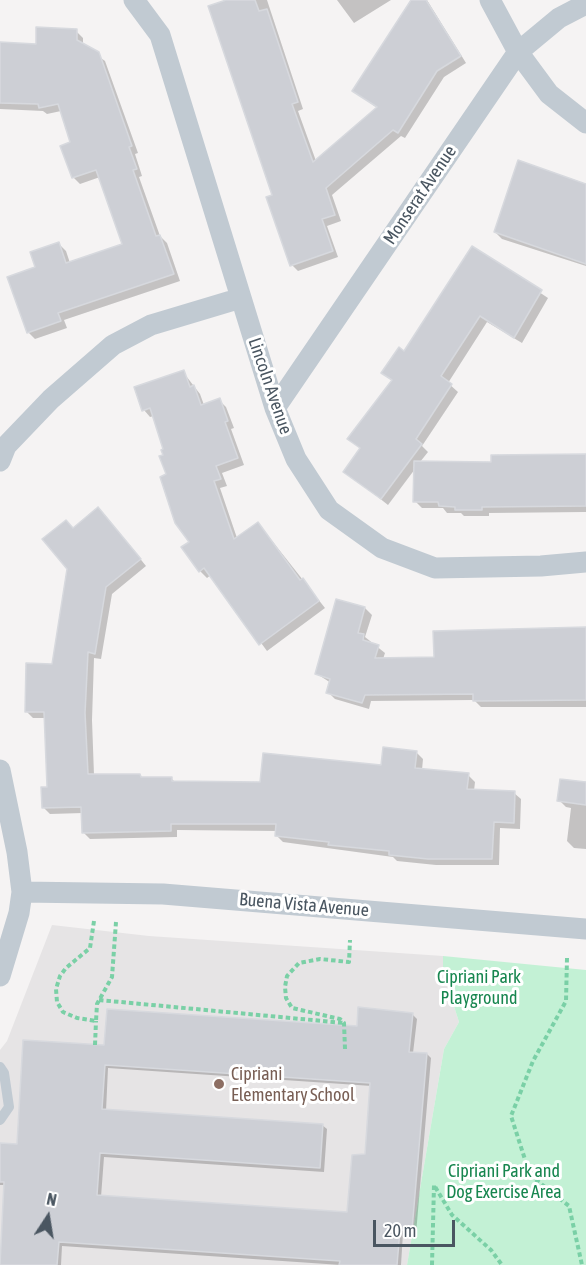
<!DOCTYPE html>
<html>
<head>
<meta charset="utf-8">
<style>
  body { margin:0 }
  #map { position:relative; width:586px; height:1265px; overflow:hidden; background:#f5f3f3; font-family:"Asap Condensed",sans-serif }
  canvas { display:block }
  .north { position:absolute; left:18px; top:1187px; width:60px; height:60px; -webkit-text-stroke:4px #fff; paint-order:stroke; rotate:12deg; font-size:16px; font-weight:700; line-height:24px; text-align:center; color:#4a5661 }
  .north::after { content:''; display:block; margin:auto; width:21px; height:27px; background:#4a5661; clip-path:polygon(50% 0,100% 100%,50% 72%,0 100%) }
  .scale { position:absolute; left:373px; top:1220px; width:82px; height:27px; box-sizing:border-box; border:3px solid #4a5661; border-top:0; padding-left:8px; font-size:18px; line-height:21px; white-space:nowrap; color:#4a5661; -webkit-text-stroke:4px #fff; paint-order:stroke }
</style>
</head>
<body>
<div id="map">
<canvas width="586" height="1265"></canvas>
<div class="north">N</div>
<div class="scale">20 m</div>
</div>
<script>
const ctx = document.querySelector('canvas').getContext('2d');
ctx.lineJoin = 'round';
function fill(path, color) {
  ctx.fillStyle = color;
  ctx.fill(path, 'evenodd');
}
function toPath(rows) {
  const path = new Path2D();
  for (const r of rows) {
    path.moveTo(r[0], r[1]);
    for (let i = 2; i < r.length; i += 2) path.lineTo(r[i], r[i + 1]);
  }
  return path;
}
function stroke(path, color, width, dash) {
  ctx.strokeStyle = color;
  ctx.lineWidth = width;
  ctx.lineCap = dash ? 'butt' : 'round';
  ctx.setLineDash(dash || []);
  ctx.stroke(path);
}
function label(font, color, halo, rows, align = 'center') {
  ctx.font = font + ' "Asap Condensed",sans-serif';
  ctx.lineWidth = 6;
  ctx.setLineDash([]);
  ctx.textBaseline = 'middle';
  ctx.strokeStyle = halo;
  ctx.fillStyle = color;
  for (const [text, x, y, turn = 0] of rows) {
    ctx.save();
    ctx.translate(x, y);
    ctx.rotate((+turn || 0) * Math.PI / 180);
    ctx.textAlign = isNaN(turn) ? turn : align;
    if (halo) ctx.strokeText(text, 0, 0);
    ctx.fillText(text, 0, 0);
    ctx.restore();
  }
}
const education = toPath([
  [52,925,149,936,443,956,443,972,459,1022,444,1049,407,1265,0,1265,0,1050,7,1041]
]);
const green = toPath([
  [443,956,586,970,586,1265,407,1265,444,1049,459,1022,443,972]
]);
const shadow = toPath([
  [230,0,267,0,303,109,298,111,316,161,377,108,354,91,413,0,427,0,466,63,444,77,405,138,401,136,332,195,341,221,327,226,338,257,298,271,292,265,274,196],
  [337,0,391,0,354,23],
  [76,31,83,38,83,45,105,61,138,153,135,154,142,176,139,177,160,236,167,243,180,281,64,320,67,328,35,339,28,332,37,268,59,244,66,251,70,263,124,245,100,177,80,184,73,177,72,143,61,111,47,114,43,111,0,109,0,44,37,45],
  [586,185,586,266,502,239,495,232],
  [473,248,548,298,522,343,487,322,448,383,458,392,422,446,428,452,420,462,493,463,586,456,586,512,489,513,489,516,464,516,461,513,447,513,443,508,422,508,415,501,415,469,388,505,345,471,361,449,349,439,392,381,383,373,405,353],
  [183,372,200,394,204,405,219,400,226,407,234,428,231,429,244,465,222,473,227,486,220,488,237,538,258,523,325,608,267,651,211,575,207,578,200,571,154,416,150,417,144,410],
  [105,515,146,566,112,594,101,659,94,658,92,720,94,775,140,775,143,778,171,778,175,782,262,783,382,766,416,752,423,759,422,770,468,775,475,782,474,791,514,793,521,799,520,829,500,828,499,865,436,865,397,861,393,857,283,842,276,835,277,831,177,830,177,837,90,839,83,832,83,813,50,814,43,807,48,789,46,718,33,718,27,712,53,665,74,529],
  [337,601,365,608,372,615,365,637,385,653,383,659,435,659,586,628,586,707,481,707,474,700,371,701,369,709,335,699,328,692,331,683,317,674],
  [586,783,586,849,574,848,567,841,571,808,566,807,559,800],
  [412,1014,417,1019,413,1053,427,1054,431,1058,416,1234,403,1233,401,1265,341,1265,62,1246,61,1265,0,1265,5,1185,0,1185,0,1145,18,1146,106,1047,358,1028],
  [108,1068,372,1086,366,1156,348,1214,101,1197,104,1157,324,1172,327,1129,322,1125,106,1111]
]);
const building = toPath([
  [226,0,255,0,259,11,267,9,298,102,292,104,313,162,377,107,352,91,411,0,426,0,461,56,437,71,398,133,393,130,326,188,335,215,322,219,333,251,290,266,266,197,272,195,208,6,226,0],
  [36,27,77,29,77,40,99,52,132,146,129,147,137,169,133,170,156,236,160,235,174,274,58,313,61,321,27,333,7,277,35,267,30,252,59,242,66,263,122,244,96,170,72,178,60,146,70,142,58,104,39,108,38,104,0,103,0,42,36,44,36,27],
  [518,160,586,184,586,264,494,232,518,160],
  [472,246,542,290,514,338,480,316,441,376,452,384,416,439,422,444,381,499,343,472,360,448,347,439,392,380,381,373,399,347,404,351,472,246],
  [184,370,190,387,194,385,201,405,220,398,228,421,225,422,238,458,216,466,221,479,214,481,234,539,258,522,300,580,303,578,319,601,259,645,204,568,199,572,181,547,189,542,175,523,160,477,166,474,159,456,163,455,161,450,163,449,150,408,142,411,134,387,184,370],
  [586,454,586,506,482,507,482,510,455,510,455,507,439,506,438,502,413,502,414,461,491,462,491,455,586,454],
  [98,507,141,559,106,587,95,654,88,652,85,713,88,774,140,774,141,777,172,777,172,781,260,782,263,753,381,765,383,747,417,751,415,768,469,773,467,789,515,791,514,823,494,822,492,859,428,859,389,855,389,851,328,845,329,842,275,836,276,824,171,824,171,831,82,833,81,807,42,808,41,787,47,787,44,712,25,712,26,663,52,664,67,569,42,539,66,520,73,528,98,507],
  [336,599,365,607,358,633,364,634,363,640,379,645,375,658,434,657,433,631,586,627,586,700,473,701,473,694,365,695,362,703,326,693,330,679,315,674,336,599],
  [560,779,586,782,586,805,557,801,560,779],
  [358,1007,413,1013,409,1052,427,1053,412,1230,400,1230,397,1265,339,1265,340,1261,59,1242,57,1265,0,1265,4,1182,0,1182,0,1143,17,1144,23,1040,104,1045,107,1009,357,1026,358,1007],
  [105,1065,370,1083,365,1154,352,1155,347,1212,97,1195,100,1153,320,1168,323,1124,102,1109,105,1065]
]);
const path = toPath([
  [94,921,90,948,66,968,60,976,56,989,57,1002,63,1012,77,1018,96,1021,97,1004,112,977,116,922],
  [567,958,566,1001,533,1061,511,1116,530,1175,569,1206,582,1265],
  [99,1000,344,1023],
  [95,1045,96,1021],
  [345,1049,344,1023,340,1019,292,1008,286,998,285,987,287,976,299,963,320,959,349,962,350,940],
  [432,1265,434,1185,452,1215,491,1250,502,1265]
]);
const lane = toPath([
  [0,1067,4,1073,9,1107,0,1120]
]);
const street = toPath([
  [134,0,160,35,275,408,296,459,329,510,382,548,435,568,541,566,586,562],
  [490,0,518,52,549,94,586,123],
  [275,408,518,52,559,18,586,4],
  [0,461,6,446,51,399,113,345,151,325,241,298],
  [0,770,17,852,22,892,19,913,0,976],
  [22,892,163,894,586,929]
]);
const markers = [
  [219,1084,6,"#8d6e63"]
];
const streetNames = [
  ["Monserat Avenue",420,195,-56],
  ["Lincoln Avenue",270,386,71],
  ["Buena Vista Avenue",304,905,5]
];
const parkNames = [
  ["Cipriani Park",479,977],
  ["Playground",479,998],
  ["Cipriani Park and",504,1171],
  ["Dog Exercise Area",504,1192]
];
const educationNames = [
  ["Cipriani",231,1074],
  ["Elementary School",231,1095]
];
fill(education, '#e6e4e5');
fill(green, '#c3f1d5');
fill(shadow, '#0003');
fill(building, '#cdcfd5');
stroke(building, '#d7d9de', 1.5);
stroke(path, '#7ad0a6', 4, [4.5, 3]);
stroke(lane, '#c1cad2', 10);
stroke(street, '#c1cad2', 21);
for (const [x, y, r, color] of markers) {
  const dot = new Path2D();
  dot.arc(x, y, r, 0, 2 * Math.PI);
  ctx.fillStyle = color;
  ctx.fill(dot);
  stroke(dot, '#fff', 2);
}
label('18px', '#4a5661', '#fff', streetNames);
label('18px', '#17864f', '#fff', parkNames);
label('18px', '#785e54', '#fff', educationNames, 'left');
</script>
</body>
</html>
